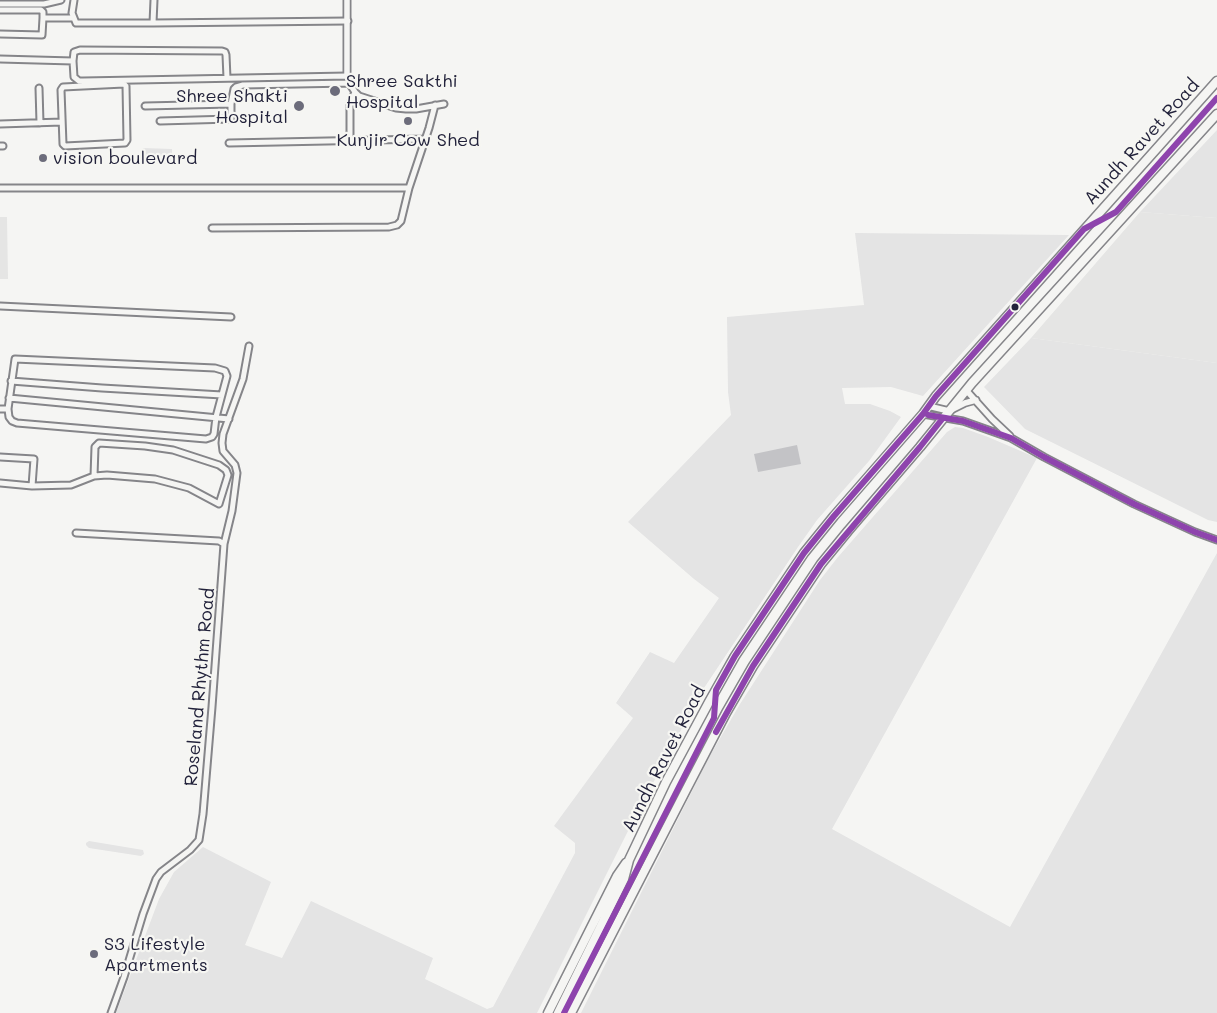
<!DOCTYPE html>
<html>
<head>
<meta charset="utf-8">
<style>
  body { margin:0 }
  canvas { display:block; background:#f5f5f3 }
</style>
</head>
<body>
<canvas width="1217" height="1013"></canvas>
<script>
const ctx = document.querySelector('canvas').getContext('2d');
ctx.lineJoin = 'round';
function fill(path, color) {
  ctx.fillStyle = color;
  ctx.fill(path, 'evenodd');
}
function toPath(rows) {
  const path = new Path2D();
  for (const r of rows) {
    path.moveTo(r[0], r[1]);
    for (let i = 2; i < r.length; i += 2) path.lineTo(r[i], r[i + 1]);
  }
  return path;
}
function stroke(path, color, width, dash) {
  ctx.strokeStyle = color;
  ctx.lineWidth = width;
  ctx.lineCap = dash ? 'butt' : 'round';
  ctx.setLineDash(dash || []);
  ctx.stroke(path);
}
function label(font, color, halo, rows, align = 'center') {
  ctx.font = font + ' Mali,sans-serif';
  ctx.lineWidth = 4.5;
  ctx.setLineDash([]);
  ctx.textBaseline = 'middle';
  ctx.strokeStyle = halo;
  ctx.fillStyle = color;
  for (const [text, x, y, turn = 0] of rows) {
    ctx.save();
    ctx.translate(x, y);
    ctx.rotate((+turn || 0) * Math.PI / 180);
    ctx.textAlign = isNaN(turn) ? turn : align;
    if (halo) ctx.strokeText(text, 0, 0);
    ctx.fillText(text, 0, 0);
    ctx.restore();
  }
}
const built = toPath([
  [1140,212,1217,218,1217,363,1031,338],
  [0,217,7,217,8,279,0,279]
]);
const green = toPath([
  [1217,130,1217,218,1140,212],
  [143,148,172,149,172,164,143,163],
  [855,233,1069,235,923,396,891,387,842,388,845,404,870,404,890,411,901,417,869,461,817,520,798,547,700,694,633,821,537,1013,116,1013,159,899,174,872,203,847,271,882,245,945,282,958,311,901,433,958,425,979,487,1009,493,1007,575,853,575,843,554,826,633,718,616,703,650,652,674,663,719,598,694,579,628,522,731,415,728,392,727,317,864,305],
  [1031,338,1217,363,1217,522,1208,520,1025,429,984,387],
  [955,427,963,428,988,437,1037,458,832,829,1010,927,1217,553,1217,1013,581,1013,708,759,740,704,820,580,838,557,947,432],
  [89,841,143,850,144,854,141,856,89,848,86,845,86,843]
]);
const water = toPath([
  [797,445,801,464,758,472,754,454]
]);
const minor = toPath([
  [74,0,72,13,76,23,153,23,348,21],
  [0,4,44,4,61,0],
  [0,10,41,10,43,12,43,18,73,18],
  [153,23,154,0],
  [0,34,42,35,43,18],
  [0,59,73,61],
  [227,78,226,55,225,52,222,51,80,50,74,52,73,61,74,77,79,81,83,81,347,76,351,86,355,92,359,96,396,108,406,109,416,109,444,104],
  [124,84,126,86,127,140,125,143,65,146,63,144,61,90,63,87,124,84],
  [39,88,40,123],
  [145,106,231,104,234,89,236,87,243,85,350,83],
  [160,121,231,119,231,104],
  [0,124,62,122],
  [350,141,350,103,355,92],
  [229,143,425,139],
  [0,146,3,146],
  [0,188,409,188],
  [212,228,389,227,397,225,401,221,409,188,429,128,435,105],
  [0,306,231,317],
  [11,381,102,388,222,395],
  [9,398,229,419],
  [0,409,8,409,15,359,215,368,225,371,227,376,216,417,214,434,212,437,206,439,17,423,12,421,9,417,8,409],
  [0,457,34,459,32,486],
  [0,483,32,486,71,485,94,476,107,475,155,479,189,488,219,504,228,475,226,470,219,465,173,450,145,446,99,443,95,447,94,476],
  [76,533,219,541,224,544],
  [111,1013,124,977,143,914,156,879,161,872,190,850,199,840,203,814,212,707,224,544,232,511,237,473,235,465,223,451,222,443,223,434,243,379,249,346]
]);
const tertiary = toPath([
  [347,0,347,76],
  [966,390,992,419,1010,436],
  [928,406,949,411,965,403,976,400],
  [923,414,963,421,1011,438,1044,457,1134,504,1195,532,1217,540]
]);
const primary = toPath([
  [548,1013,617,876,626,863],
  [558,1013,624,879,629,860,666,782,709,702,735,656,804,553,834,516,923,414,936,396,1217,81],
  [571,1013,686,790,726,713,753,666,821,564,848,531,920,447,972,383,1217,114]
]);
const bus1 = toPath([
  [928,415,963,421,1011,438,1044,457,1134,504,1195,532,1217,540],
  [716,732,753,666,821,564,920,447,943,418],
  [564,1013,714,718,716,690,735,656,804,553,834,516,923,414,936,396,1084,229,1116,212,1217,98]
]);
const markers = [
  [335,91,6,"#6c6c7b"],
  [299,106,6,"#6c6c7b"],
  [408,121,5,"#6c6c7b"],
  [43,158,5,"#6c6c7b"],
  [1015,307,4.5,"#22223b"],
  [94,954,5,"#6c6c7b"]
];
const poiNames = [
  ["Shree Sakthi",346,81],
  ["Hospital",346,102],
  ["Shree Shakti",288,96,"right"],
  ["Hospital",288,117,"right"],
  ["Kunjir Cow Shed",408,140,"center"],
  ["vision boulevard",53,158],
  ["S3 Lifestyle",104,944],
  ["Apartments",104,965]
];
const streetNames = [
  ["Aundh Ravet Road",1142,142,-48],
  ["Roseland Rhythm Road",200,687,-85],
  ["Aundh Ravet Road",664,759,-63]
];
fill(built, '#e5e5e4');
fill(green, '#e4e4e4');
fill(water, '#c3c3c6');
stroke(minor, '#858589', 9);
stroke(tertiary, '#858589', 9);
stroke(primary, '#858589', 11);
stroke(minor, '#f5f5f3', 5);
stroke(tertiary, '#f5f5f3', 5.5);
stroke(primary, '#f5f5f3', 8);
stroke(bus1, '#8e44ad', 6);
for (const [x, y, r, color] of markers) {
  const dot = new Path2D();
  dot.arc(x, y, r, 0, 2 * Math.PI);
  ctx.fillStyle = color;
  ctx.fill(dot);
  stroke(dot, '#f6f6f2', 2);
}
label('18px', '#22223b', '#f6f6f2', poiNames, 'left');
label('18px', '#22223b', '#f6f6f2', streetNames);
</script>
</body>
</html>
